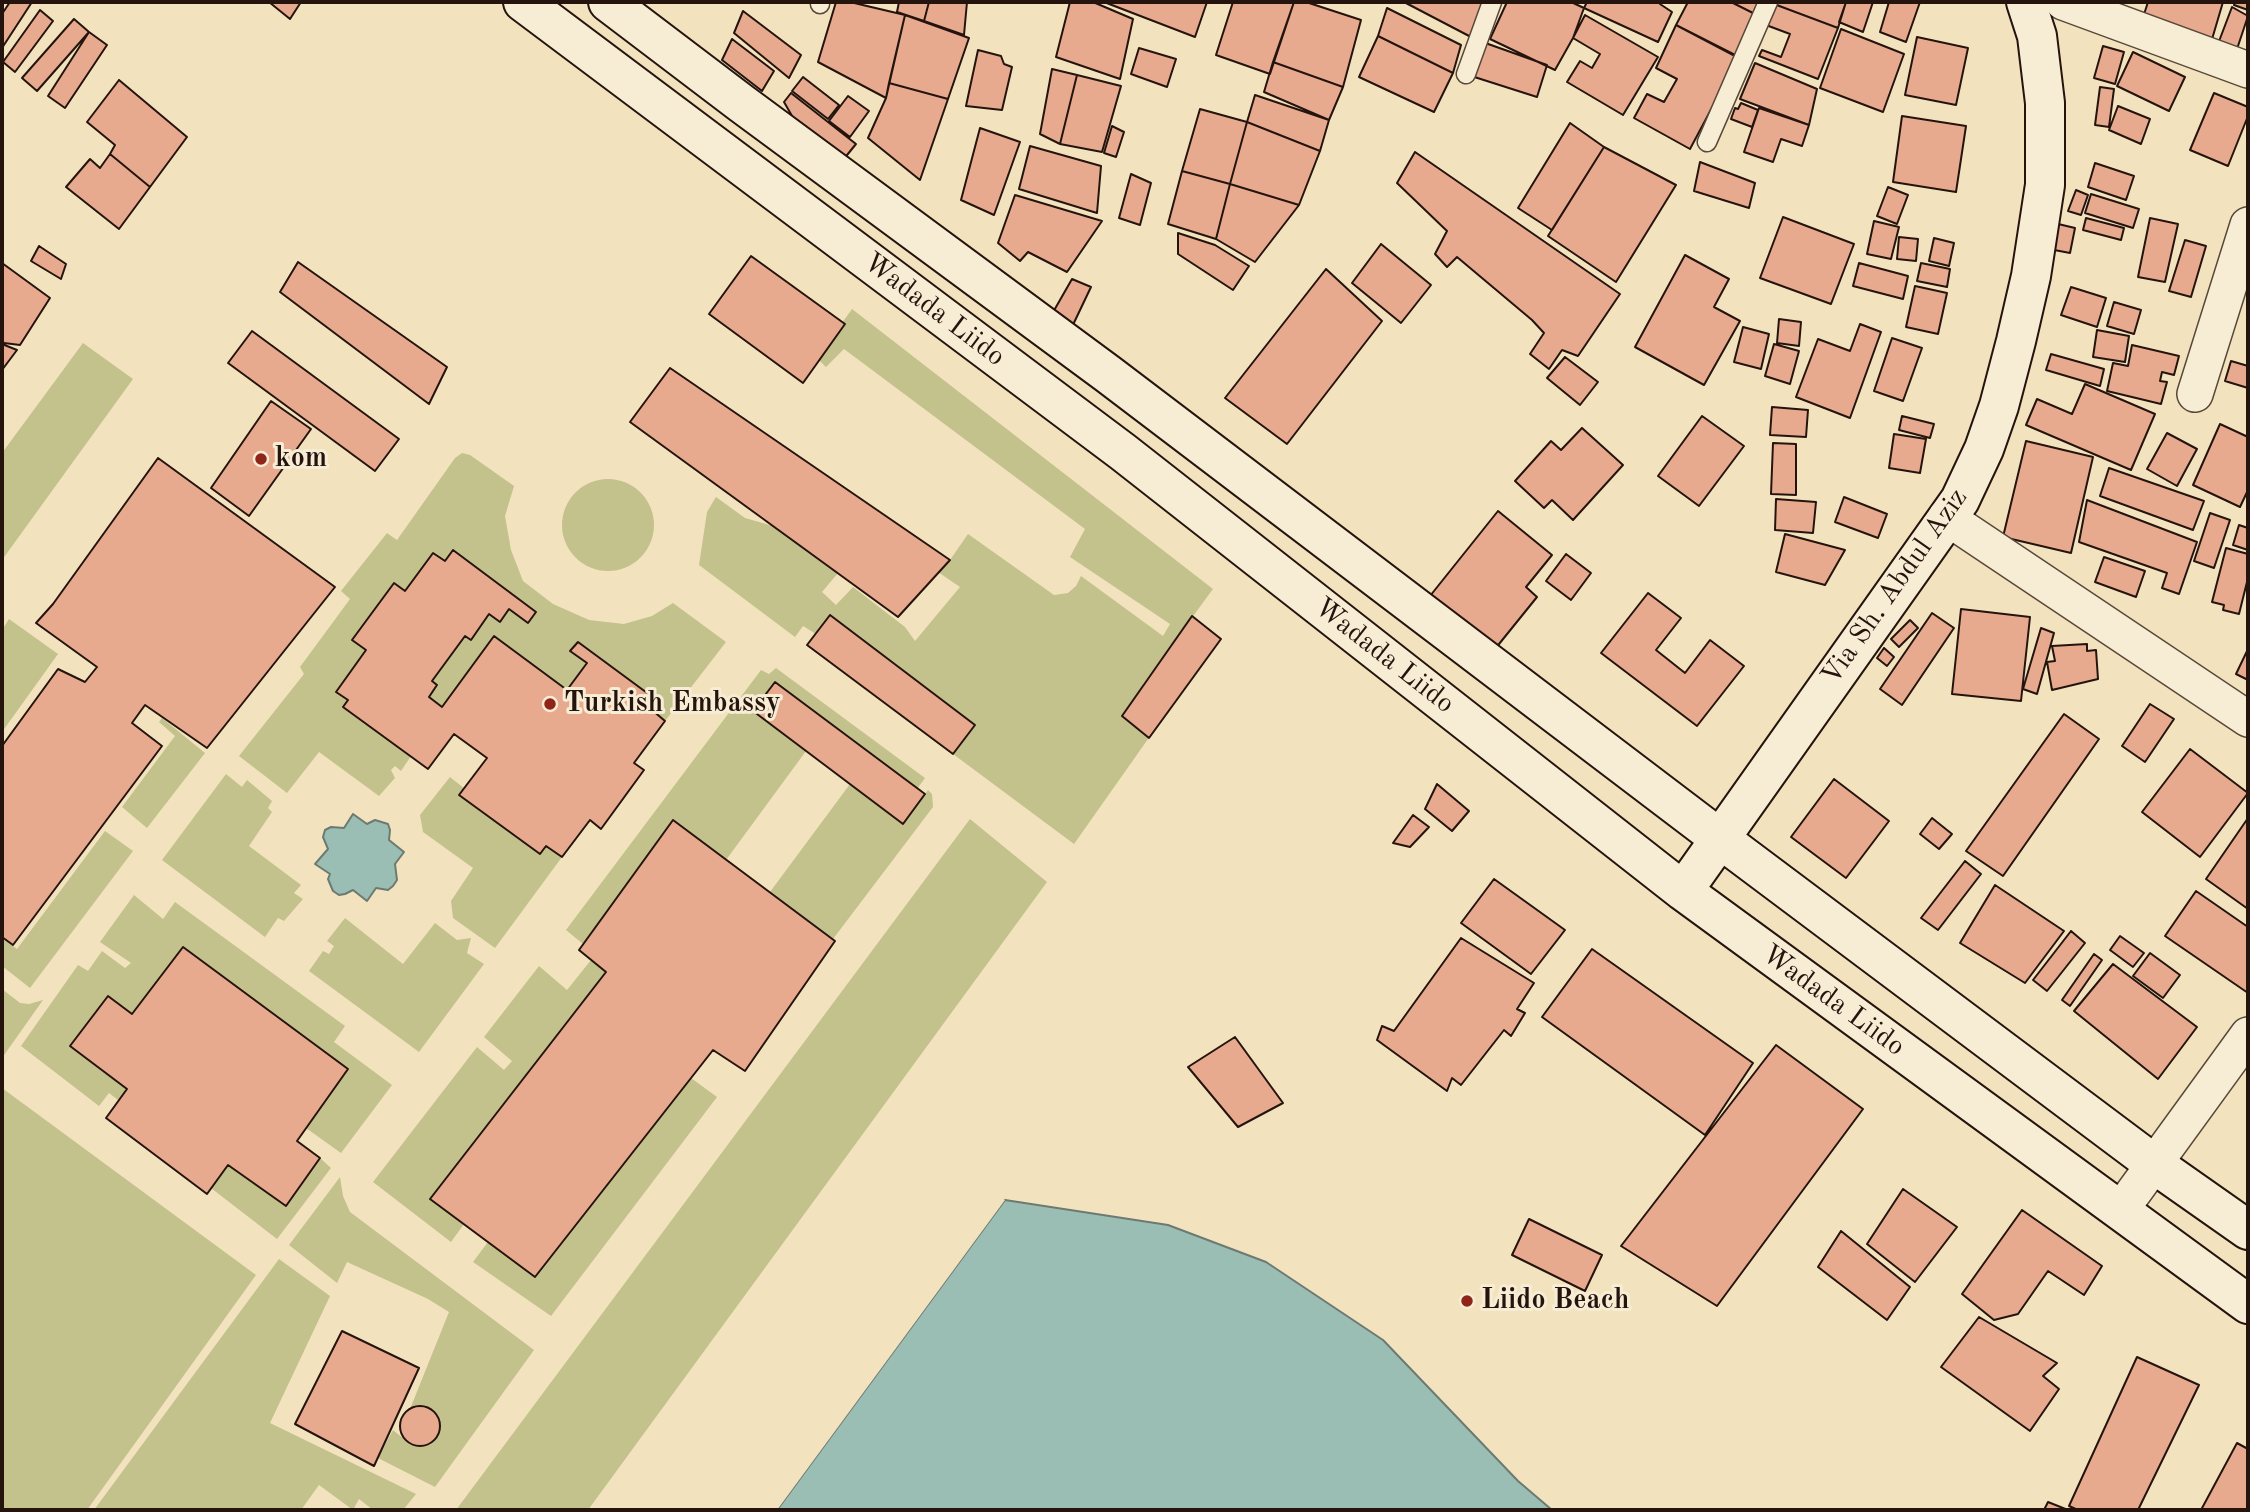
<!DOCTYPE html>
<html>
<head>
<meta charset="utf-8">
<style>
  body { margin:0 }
  #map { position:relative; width:2250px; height:1512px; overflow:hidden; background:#f2e3be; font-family:"Old Standard TT",serif }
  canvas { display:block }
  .frame { position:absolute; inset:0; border:4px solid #25140e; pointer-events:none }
</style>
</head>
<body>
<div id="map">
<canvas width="2250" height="1512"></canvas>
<div class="frame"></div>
</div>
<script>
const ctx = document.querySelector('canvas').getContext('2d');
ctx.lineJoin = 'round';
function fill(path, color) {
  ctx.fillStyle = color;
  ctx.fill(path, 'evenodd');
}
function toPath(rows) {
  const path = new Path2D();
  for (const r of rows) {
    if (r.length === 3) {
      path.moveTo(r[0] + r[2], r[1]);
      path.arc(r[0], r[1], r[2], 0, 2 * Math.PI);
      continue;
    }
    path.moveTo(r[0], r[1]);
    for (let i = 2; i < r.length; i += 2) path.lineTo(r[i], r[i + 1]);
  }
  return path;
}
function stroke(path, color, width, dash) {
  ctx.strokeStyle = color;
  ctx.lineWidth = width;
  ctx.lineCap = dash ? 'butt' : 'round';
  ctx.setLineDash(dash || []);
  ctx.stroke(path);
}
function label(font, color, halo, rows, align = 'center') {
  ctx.font = font + ' "Old Standard TT",serif';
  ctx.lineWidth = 6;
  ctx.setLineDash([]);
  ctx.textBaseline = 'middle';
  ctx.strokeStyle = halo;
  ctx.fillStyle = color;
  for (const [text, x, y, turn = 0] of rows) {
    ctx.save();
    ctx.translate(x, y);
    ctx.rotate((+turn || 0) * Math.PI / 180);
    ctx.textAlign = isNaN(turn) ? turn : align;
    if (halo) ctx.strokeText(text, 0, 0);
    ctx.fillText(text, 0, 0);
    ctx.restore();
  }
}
const green = toPath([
  [852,309,1213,589,1143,684,1172,705,1074,844,953,754,974,724,830,616,816,634,803,626,795,637,699,565,707,512,716,497,745,518,773,526,838,573,822,592,836,605,853,587,905,627,915,641,960,587,938,572,950,560,968,534,1054,595,1068,593,1076,586,1081,576,1163,636,1170,624,1070,557,1085,529,844,349,826,367,817,358],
  [83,343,133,379,2,560,2,453],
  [462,453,470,455,514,486,505,516,511,550,523,581,553,604,589,620,624,624,652,616,673,603,726,642,665,721,652,710,658,701,578,642,571,651,587,663,567,690,494,636,442,707,429,697,437,686,432,681,465,636,471,640,489,614,500,621,509,609,528,623,536,612,454,551,445,561,433,553,405,591,353,640,366,650,336,691,348,700,343,707,411,756,401,771,395,766,391,770,395,778,379,796,319,752,287,793,239,756,304,674,300,667,350,599,341,591,387,533,397,540,455,458],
  [608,525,46],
  [9,619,58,654,2,732,2,630],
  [776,668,925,778,917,789,925,794,928,790,932,794,933,807,833,939,770,892,850,784,806,751,726,860,673,820,583,944,566,930,761,670,769,674],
  [162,718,205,753,147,828,122,807,175,736,159,722],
  [226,774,242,787,247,780,272,801,268,808,272,812,249,846,301,885,294,893,303,899,284,921,278,918,265,937,162,860],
  [450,777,465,789,460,796,539,854,546,846,562,857,495,948,453,918,451,901,473,868,423,832,420,815],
  [970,819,1047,882,588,1510,456,1510],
  [105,831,133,851,30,988,2,966,2,938,17,949],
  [134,895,163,919,175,902,345,1026,334,1042,392,1085,341,1153,306,1128,348,1069,183,947,132,1014,108,997,70,1045,127,1089,118,1100,109,1093,99,1106,21,1046,78,965,88,971,102,951,125,968,131,963,100,942],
  [345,918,403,964,435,923,457,940,471,938,467,953,484,964,419,1052,309,971,323,951,329,954,334,946,327,941],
  [591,960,606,972,430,1199,464,1224,451,1242,373,1182,477,1047,504,1070,512,1061,484,1037,539,966,567,990],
  [2,989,20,1003,29,1004,43,1000,2,1058],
  [691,1078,717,1097,551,1316,473,1262,488,1242,535,1277],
  [2,1088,256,1275,87,1510,2,1510],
  [320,1158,331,1168,277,1239,211,1188,228,1165,286,1206],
  [340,1177,343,1196,350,1212,534,1350,435,1487,378,1458,393,1430,410,1444,420,1446,430,1444,438,1437,440,1426,438,1416,430,1409,420,1406,410,1409,449,1312,428,1299,347,1262,337,1283,289,1245],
  [279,1259,330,1296,270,1423,416,1494,403,1510,373,1510,359,1499,353,1510,319,1485,301,1510,94,1510]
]);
const water = toPath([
  [353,814,367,824,375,820,388,824,390,830,389,840,404,852,395,864,397,880,393,886,388,890,376,888,367,901,353,890,345,894,339,895,333,891,328,879,330,874,315,864,328,849,323,837,325,830,331,827,344,828,353,814],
  [1005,1200,1168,1225,1266,1262,1383,1340,1518,1481,1552,1510,777,1510,1005,1200]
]);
const pier = toPath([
  [1002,1199,1005,1200,777,1510,774,1510]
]);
const building = toPath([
  [10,2,32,2,2,48,2,14,10,2],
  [269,2,301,2,290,19,269,2],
  [836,2,850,2,905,15,886,98,818,62,836,2],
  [899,2,929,2,924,21,897,12,899,2],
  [929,2,967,2,964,35,924,21,929,2],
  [1070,2,1093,2,1133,19,1120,79,1056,57,1070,2],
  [1104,2,1207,2,1195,37,1104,2],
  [1233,2,1294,2,1270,74,1216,55,1233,2],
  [1294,2,1306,2,1361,20,1343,87,1273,62,1294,2],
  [1404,2,1485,2,1471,37,1404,2],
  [1507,2,1571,2,1584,8,1573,38,1555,70,1490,39,1507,2],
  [1587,2,1663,2,1660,4,1672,12,1658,42,1584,8,1587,2],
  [1688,2,1731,2,1757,15,1735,56,1676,25,1688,2],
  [1731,2,1762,2,1757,15,1731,2],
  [1775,2,1846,2,1838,28,1774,4,1775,2],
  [1846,2,1873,2,1863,32,1839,22,1846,2],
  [1889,2,1920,2,1906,42,1880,32,1889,2],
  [2148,2,2223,2,2205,63,2137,36,2148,2],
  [2235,2,2248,2,2248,10,2234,5,2235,2],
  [1774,4,1838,28,1818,79,1759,56,1762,50,1781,57,1790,34,1766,25,1774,4],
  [2232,7,2248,16,2233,61,2210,65,2232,7],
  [1387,8,1461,45,1453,73,1378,36,1387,8],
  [40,10,53,21,15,72,3,62,40,10],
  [743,11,801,55,789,78,734,33,743,11],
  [905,15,969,38,948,99,889,83,905,15],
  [1585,15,1658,57,1623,115,1567,82,1580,61,1592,68,1600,54,1573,38,1585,15],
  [74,19,89,32,37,91,22,78,74,19],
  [1676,25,1739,57,1690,149,1634,118,1647,94,1664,102,1677,79,1656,68,1676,25],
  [1841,29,1904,54,1883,112,1820,88,1841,29],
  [89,32,107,45,65,108,48,96,89,32],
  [1378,36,1453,73,1434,112,1359,77,1378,36],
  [1917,37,1968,48,1956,105,1905,95,1917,37],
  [732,39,774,71,762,91,722,60,732,39],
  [1477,40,1547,65,1537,97,1465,74,1477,40],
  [2103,46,2124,52,2115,84,2094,78,2103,46],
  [1139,48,1176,59,1167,87,1131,74,1139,48],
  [978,50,1001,56,1004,64,1012,67,1002,110,966,106,978,50],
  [2133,52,2185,77,2169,111,2117,86,2133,52],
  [1273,62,1343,87,1329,120,1264,92,1273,62],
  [1755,63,1817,89,1809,125,1740,99,1755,63],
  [1052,69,1077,75,1060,144,1040,134,1052,69],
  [1077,75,1121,86,1102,152,1060,144,1077,75],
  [803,77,839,105,828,119,792,91,803,77],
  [119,80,187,137,150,187,110,154,115,145,87,122,119,80],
  [889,83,948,99,920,180,868,138,886,98,889,83],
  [2100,87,2114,89,2109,127,2095,125,2100,87],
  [791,93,856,144,843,160,796,123,784,102,791,93],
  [2214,93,2248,107,2248,116,2228,166,2190,150,2214,93],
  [1255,95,1329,120,1320,151,1247,122,1255,95],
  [848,96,869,111,850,137,829,121,848,96],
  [1741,103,1758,110,1752,127,1731,119,1735,108,1738,109,1741,103],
  [2118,106,2150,119,2141,144,2109,130,2118,106],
  [1759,108,1809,125,1802,146,1781,139,1773,162,1744,152,1759,108],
  [1200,109,1247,122,1230,184,1182,171,1200,109],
  [1902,116,1966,126,1956,192,1893,182,1902,116],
  [1247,122,1320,151,1299,205,1230,184,1247,122],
  [1570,123,1604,147,1552,230,1518,208,1570,123],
  [1112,126,1124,132,1116,157,1104,153,1112,126],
  [980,128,1020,142,994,215,961,200,980,128],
  [1030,146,1101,166,1097,213,1019,189,1030,146],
  [1604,147,1676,185,1616,282,1548,236,1604,147],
  [1415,152,1620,294,1578,356,1562,350,1549,369,1530,354,1544,333,1532,320,1457,257,1447,267,1435,254,1447,231,1397,183,1415,152],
  [110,154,150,187,119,229,66,187,90,159,100,168,110,154],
  [1700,162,1755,183,1749,208,1694,191,1700,162],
  [2095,163,2134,176,2126,200,2088,187,2095,163],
  [1182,171,1230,184,1216,239,1168,224,1182,171],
  [1131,174,1151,183,1140,225,1119,218,1131,174],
  [1230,184,1299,205,1255,262,1216,239,1230,184],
  [1888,187,1908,195,1897,224,1877,216,1888,187],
  [2076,190,2088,195,2081,215,2068,211,2076,190],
  [2091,194,2139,209,2133,228,2085,213,2091,194],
  [1015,195,1102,221,1067,272,1028,252,1020,261,998,243,1015,195],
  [1783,217,1854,244,1831,304,1760,278,1783,217],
  [2086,218,2124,228,2121,240,2083,230,2086,218],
  [2150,218,2178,224,2165,282,2138,277,2150,218],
  [1874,221,1899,227,1891,259,1867,254,1874,221],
  [2054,223,2075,228,2070,253,2049,249,2054,223],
  [1178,233,1215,245,1249,266,1233,290,1178,254,1178,233],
  [1899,237,1918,239,1916,261,1897,259,1899,237],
  [1934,238,1954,243,1949,266,1929,261,1934,238],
  [2185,240,2206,246,2191,297,2169,291,2185,240],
  [1381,244,1431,285,1401,323,1352,283,1381,244],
  [39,246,66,264,61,279,31,261,39,246],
  [1685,255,1729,279,1714,307,1740,321,1704,385,1635,347,1685,255],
  [751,256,845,324,803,383,709,314,751,256],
  [298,262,447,367,429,404,280,292,298,262],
  [2,263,50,298,20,345,4,343,2,340,2,263],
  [1859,263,1908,276,1903,299,1853,286,1859,263],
  [1921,263,1950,269,1947,287,1917,281,1921,263],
  [1326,269,1382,321,1287,444,1225,398,1326,269],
  [1072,279,1091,287,1071,329,1052,314,1072,279],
  [1915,286,1947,293,1938,334,1906,327,1915,286],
  [2071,287,2106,298,2097,327,2061,315,2071,287],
  [2114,302,2141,310,2134,334,2107,326,2114,302],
  [1779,319,1801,322,1799,346,1777,343,1779,319],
  [1860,324,1881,332,1850,418,1796,397,1818,339,1850,351,1860,324],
  [1743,327,1769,334,1761,369,1734,362,1743,327],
  [2097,330,2129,336,2125,362,2093,357,2097,330],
  [252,331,399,439,375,471,228,363,252,331],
  [1892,338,1922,348,1903,401,1874,391,1892,338],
  [2,344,17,350,2,370,2,344],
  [1774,344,1799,351,1790,384,1765,376,1774,344],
  [2132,345,2179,356,2174,375,2162,372,2160,381,2167,382,2161,404,2107,391,2113,363,2128,366,2132,345],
  [2051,354,2104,369,2100,386,2046,370,2051,354],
  [1565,357,1598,382,1580,405,1547,378,1565,357],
  [2231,361,2248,366,2248,388,2225,381,2231,361],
  [670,368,950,560,898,617,630,422,670,368],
  [2085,384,2155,414,2131,470,2026,425,2037,399,2072,414,2085,384],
  [271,401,311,429,249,516,211,488,271,401],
  [1772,407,1808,410,1806,437,1770,435,1772,407],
  [1702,416,1744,446,1699,506,1658,476,1702,416],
  [1902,416,1934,424,1930,438,1899,430,1902,416],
  [2220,424,2248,437,2248,490,2240,507,2193,485,2220,424],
  [1582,428,1623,465,1573,520,1552,500,1544,508,1515,481,1551,441,1561,450,1582,428],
  [2167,433,2197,449,2177,486,2147,469,2167,433],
  [1894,434,1926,439,1920,473,1889,468,1894,434],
  [2026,441,2093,457,2071,553,2003,537,2026,441],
  [1773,443,1796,444,1796,495,1771,494,1773,443],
  [158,458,335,587,207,748,145,705,132,723,162,746,13,945,2,937,2,746,58,669,85,682,97,667,36,623,53,604,158,458],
  [2109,468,2204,501,2193,530,2100,496,2109,468],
  [1844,497,1887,514,1878,538,1835,522,1844,497],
  [1776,499,1816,502,1813,533,1775,530,1776,499],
  [2087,500,2197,542,2179,594,2162,588,2167,573,2079,542,2087,500],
  [1498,511,1552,555,1526,587,1537,597,1495,649,1430,596,1498,511],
  [2210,513,2230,520,2214,568,2194,561,2210,513],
  [2239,525,2248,528,2248,550,2233,545,2239,525],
  [1785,534,1845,550,1825,585,1776,572,1785,534],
  [2226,548,2248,554,2248,578,2239,614,2223,610,2224,605,2212,602,2226,548],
  [453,550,536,612,528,623,509,609,500,622,489,614,471,640,465,636,432,681,437,685,429,697,442,707,494,636,567,690,587,663,570,651,578,642,658,701,652,710,665,721,634,763,644,770,601,829,590,820,562,857,546,846,540,854,459,795,487,758,454,734,428,769,343,707,348,700,336,692,366,650,352,640,394,583,405,591,433,553,445,561,453,550],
  [1566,554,1591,573,1571,600,1546,581,1566,554],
  [2104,557,2145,571,2136,597,2095,582,2104,557],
  [1648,593,1681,618,1656,650,1685,673,1710,640,1744,666,1697,726,1601,653,1648,593],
  [1961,609,2030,617,2021,701,1952,694,1961,609],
  [1932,613,1954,628,1902,705,1880,689,1932,613],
  [830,615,975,725,953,754,807,645,830,615],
  [1192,616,1221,639,1149,738,1122,716,1192,616],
  [1910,620,1918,628,1899,647,1891,639,1910,620],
  [2041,628,2054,633,2037,694,2023,689,2041,628],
  [2087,644,2087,651,2096,650,2098,679,2052,690,2047,662,2055,661,2052,646,2087,644],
  [1884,648,1894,657,1887,666,1877,658,1884,648],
  [2248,649,2248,680,2236,674,2248,649],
  [775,682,925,794,903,824,753,711,775,682],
  [2150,704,2174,719,2145,762,2122,746,2150,704],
  [2064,714,2099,739,2003,876,1966,851,2064,714],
  [2190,749,2248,793,2200,857,2142,812,2190,749],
  [1834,779,1889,821,1846,878,1791,837,1834,779],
  [1437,784,1469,811,1452,831,1425,809,1437,784],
  [1413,815,1429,827,1410,847,1393,843,1413,815],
  [1932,818,1952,834,1939,849,1920,834,1932,818],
  [2248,818,2248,909,2206,879,2248,818],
  [673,820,835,941,745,1071,713,1050,535,1277,430,1199,606,972,579,950,673,820],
  [1965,861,1981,874,1938,930,1921,918,1965,861],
  [1494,879,1565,930,1531,974,1461,923,1494,879],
  [1995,885,2064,931,2025,983,1960,943,1995,885],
  [2196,891,2248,927,2248,993,2165,936,2196,891],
  [2071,931,2085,943,2047,991,2033,980,2071,931],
  [2120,936,2144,953,2133,967,2110,950,2120,936],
  [1461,938,1534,983,1517,1009,1525,1013,1511,1036,1504,1030,1461,1085,1452,1078,1447,1091,1377,1040,1382,1026,1394,1031,1461,938],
  [183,947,348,1069,297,1141,320,1158,286,1206,228,1165,207,1194,106,1118,127,1089,70,1046,108,996,132,1014,183,947],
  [1592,949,1753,1063,1705,1135,1542,1017,1592,949],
  [2150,953,2180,975,2163,998,2133,976,2150,953],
  [2094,954,2102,960,2070,1006,2062,1000,2094,954],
  [2113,964,2197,1027,2158,1079,2074,1011,2113,964],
  [1235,1037,1283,1103,1238,1127,1188,1067,1235,1037],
  [1776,1045,1863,1109,1717,1306,1621,1246,1776,1045],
  [1903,1189,1957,1227,1915,1282,1867,1244,1903,1189],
  [2022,1210,2102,1266,2084,1295,2048,1271,2018,1314,1994,1320,1962,1294,2022,1210],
  [1529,1219,1602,1255,1585,1291,1512,1255,1529,1219],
  [1841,1231,1910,1287,1887,1320,1818,1267,1841,1231],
  [1979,1317,2057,1363,2043,1376,2059,1389,2030,1431,1941,1367,1979,1317],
  [342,1331,419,1368,374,1466,295,1424,342,1331],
  [2137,1357,2199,1385,2138,1510,2078,1510,2069,1506,2137,1357],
  [420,1426,20],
  [2237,1443,2248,1449,2248,1510,2201,1510,2237,1443],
  [2048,1502,2068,1510,2044,1510,2048,1502]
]);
const lane = toPath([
  [820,4,820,2],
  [1466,74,1492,2],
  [1707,142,1768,2]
]);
const street = toPath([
  [2063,2,2248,70],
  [2195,394,2248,225],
  [1946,517,2248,719],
  [2120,1211,2248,1035]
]);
const secondary = toPath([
  [523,2,1123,452,1683,891,2248,1304],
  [608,2,741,103,1108,374,1719,838,2154,1164,2248,1230],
  [1683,891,1960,500,1984,449,1999,406,2016,341,2031,276,2045,185,2045,103,2037,36,2026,2]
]);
const markers = [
  [261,459,7,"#8f2418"],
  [550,704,7,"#8f2418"],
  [1467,1301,7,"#8f2418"]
];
const streetNames = [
  ["Wadada Liido",934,310,37],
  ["Via Sh. Abdul Aziz",1895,587,-55],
  ["Wadada Liido",1384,656,38],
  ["Wadada Liido",1833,1001,36]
];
const poiNames = [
  ["kom",275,459],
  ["Turkish Embassy",564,704],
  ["Liido Beach",1481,1301]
];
fill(green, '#c3c18c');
fill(water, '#9bbeb4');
stroke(water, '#6c7a72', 2);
fill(pier, '#f2e3be');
fill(building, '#e8aa8f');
stroke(building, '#25140e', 2);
stroke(lane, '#58483a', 21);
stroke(street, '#58483a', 38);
stroke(secondary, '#25140e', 42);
stroke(lane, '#f7edd5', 18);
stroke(street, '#f7edd5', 35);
stroke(secondary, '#f7edd5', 38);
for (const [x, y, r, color] of markers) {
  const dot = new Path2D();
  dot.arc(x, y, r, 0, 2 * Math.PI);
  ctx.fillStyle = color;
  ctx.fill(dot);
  stroke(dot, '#f7edd5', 2.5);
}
label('28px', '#25140e', '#f7edd5', streetNames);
label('bold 28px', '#25140e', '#f7edd5', poiNames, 'left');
</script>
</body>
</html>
